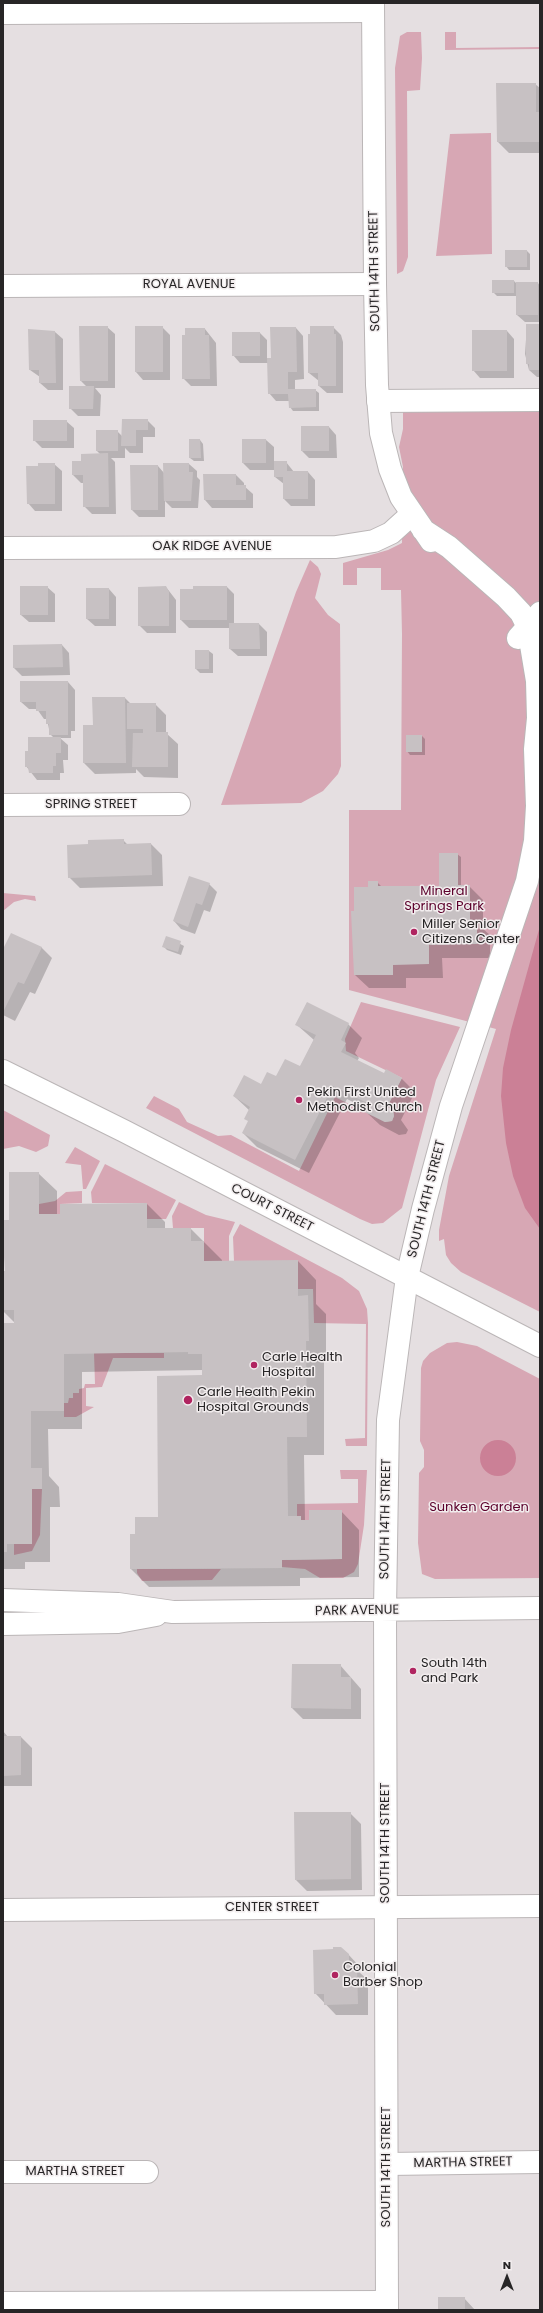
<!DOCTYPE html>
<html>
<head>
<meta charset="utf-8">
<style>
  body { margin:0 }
  #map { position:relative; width:543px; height:2313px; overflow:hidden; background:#e5dfe1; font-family:Poppins,sans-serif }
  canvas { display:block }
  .frame { position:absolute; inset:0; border:4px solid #272526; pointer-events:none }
  .north { position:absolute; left:487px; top:2257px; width:40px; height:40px; -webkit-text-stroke:3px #f2edee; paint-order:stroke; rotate:0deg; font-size:11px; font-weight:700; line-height:16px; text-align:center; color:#272526 }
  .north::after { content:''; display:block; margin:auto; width:14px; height:18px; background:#272526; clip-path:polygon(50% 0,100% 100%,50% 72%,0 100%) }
</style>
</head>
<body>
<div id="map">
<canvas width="543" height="2313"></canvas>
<div class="frame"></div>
<div class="north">N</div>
</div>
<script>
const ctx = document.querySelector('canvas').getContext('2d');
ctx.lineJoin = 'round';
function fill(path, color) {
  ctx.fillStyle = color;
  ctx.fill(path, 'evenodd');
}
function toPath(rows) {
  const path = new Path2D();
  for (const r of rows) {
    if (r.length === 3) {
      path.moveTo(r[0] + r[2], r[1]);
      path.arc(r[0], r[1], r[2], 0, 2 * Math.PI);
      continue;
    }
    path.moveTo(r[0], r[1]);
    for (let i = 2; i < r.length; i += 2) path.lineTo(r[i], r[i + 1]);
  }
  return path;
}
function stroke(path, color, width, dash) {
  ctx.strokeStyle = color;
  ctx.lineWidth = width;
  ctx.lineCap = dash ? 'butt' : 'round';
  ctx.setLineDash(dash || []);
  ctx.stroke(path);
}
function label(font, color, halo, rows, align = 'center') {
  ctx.font = font + ' Poppins,sans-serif';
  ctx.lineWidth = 3;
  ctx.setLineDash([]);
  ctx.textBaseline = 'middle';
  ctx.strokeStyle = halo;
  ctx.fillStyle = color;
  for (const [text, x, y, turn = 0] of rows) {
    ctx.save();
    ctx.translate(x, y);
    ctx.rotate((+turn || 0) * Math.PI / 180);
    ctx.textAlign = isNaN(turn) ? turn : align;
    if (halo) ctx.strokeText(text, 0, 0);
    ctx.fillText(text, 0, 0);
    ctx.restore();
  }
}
const green = toPath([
  [407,32,421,32,422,58,420,90,407,91,408,257,403,271,397,274,395,68,400,36],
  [445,32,456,32,456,48,540,47,540,49,445,50],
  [491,133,492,254,436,256,450,134],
  [540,400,540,1312,461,1272,451,1263,446,1255,444,1239,439,1241,439,1230,449,1176,496,1029,349,990,349,810,401,810,402,634,401,590,381,590,381,568,357,568,357,585,343,585,343,563,388,550,402,543,403,467,399,447,403,429,403,401],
  [310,560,318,567,321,574,315,598,328,615,340,624,341,766,338,774,323,791,301,803,221,805,296,592],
  [3,893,35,896,36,901,25,899,14,902,3,911],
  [361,1002,460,1027,436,1080,402,1208,383,1223,372,1224,360,1219,146,1108,154,1096,179,1109,187,1122,218,1136,231,1135,299,1171,335,1097,385,1122,392,1121,394,1116,393,1110,387,1107,402,1078,346,1051,345,1039],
  [3,1110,50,1135,48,1146,36,1152,19,1146,3,1149],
  [75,1147,100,1161,86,1189,83,1189,81,1165,65,1163],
  [105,1164,176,1200,166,1219,147,1219,147,1203,92,1203,91,1192],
  [82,1191,82,1203,60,1204,60,1214,39,1214,39,1204,55,1201,66,1192],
  [179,1202,206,1215,235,1222,229,1236,229,1261,204,1261,204,1228,173,1228,172,1216],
  [240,1224,342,1278,359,1291,367,1309,368,1323,367,1446,346,1446,345,1439,365,1438,366,1324,314,1323,313,1289,298,1289,298,1261,234,1261,233,1237],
  [457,1342,477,1346,540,1379,540,1578,435,1579,422,1574,418,1543,419,1473,424,1467,424,1450,420,1441,421,1368,423,1361,430,1353,447,1343],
  [94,1353,164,1353,164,1358,113,1358,102,1387,86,1388,86,1406,94,1407,76,1417,64,1417,64,1403,68,1403,69,1398,73,1398,73,1393,79,1393,79,1389,84,1388,85,1384,95,1384],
  [340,1470,367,1470,364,1525,358,1564,354,1572,343,1578,320,1578,305,1569,282,1567,282,1560,342,1559,342,1511,309,1520,301,1520,301,1516,297,1516,297,1504,358,1503,358,1479,341,1479],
  [32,1489,42,1489,40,1535,32,1551,14,1555,14,1544,32,1544],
  [137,1569,221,1569,212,1580,142,1581,137,1573]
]);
const water = toPath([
  [540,926,540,1229,525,1208,513,1176,506,1143,501,1096,503,1068,511,1030],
  [498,1458,18]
]);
const shadow = toPath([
  [535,84,540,88,540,153,509,153,498,142],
  [527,251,530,254,530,270,509,270,506,266],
  [514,281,516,283,538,283,540,286,540,322,525,322,517,315,517,296,497,296,493,292],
  [527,325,540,325,540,377,537,377,529,370,525,354],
  [107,327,115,334,115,388,95,388,101,395,100,416,78,416,70,408,87,387,81,381],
  [136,327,162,327,170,335,170,380,143,380,136,372],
  [333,327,341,335,343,342,343,393,327,393,319,386,319,381,309,373,309,335],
  [296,328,303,336,304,379,295,380,295,390,315,390,319,393,319,411,293,411,290,407,290,401,276,401,269,393,269,363,240,363,233,355,260,333,267,340,267,359,272,359],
  [205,329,216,343,217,386,191,386,183,378,186,336],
  [29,330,55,332,63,339,63,390,48,390,40,383,40,377,30,370],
  [507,331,514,339,514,378,480,378,473,370],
  [147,420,155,428,155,437,143,437,143,453,130,453,125,448,125,458,111,458,115,462,116,514,92,514,84,506,84,483,81,483,73,475,73,462,82,462,101,455,97,451,117,431,122,436],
  [66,421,74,428,74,448,42,448,34,440],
  [329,427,336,435,337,458,309,458,302,451],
  [200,440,203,444,204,461,194,461,190,458],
  [266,440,274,447,274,462,286,462,294,472,308,472,315,480,315,506,291,506,284,499,284,484,275,477,275,470,250,470,243,463],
  [54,464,62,471,62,511,35,511,28,503,39,467],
  [164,464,189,464,197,471,197,477,200,480,198,508,172,508,165,501,165,517,139,517,132,510,158,466,164,473],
  [204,475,236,475,244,483,244,486,253,494,253,508,212,508,205,500],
  [226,586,234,594,234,624,259,624,267,632,267,656,238,656,230,649,230,628,189,628,181,620],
  [47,587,55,594,55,622,29,622,21,615],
  [166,587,176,600,176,633,147,633,139,625],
  [109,589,116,597,116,626,95,626,87,619],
  [62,645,69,653,70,675,22,676,14,668,14,646],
  [196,651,209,651,213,654,213,673,200,673,196,669],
  [68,682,75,690,75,731,71,731,71,738,60,738,68,745,68,760,63,760,64,773,60,773,60,780,37,780,26,766,54,738,50,734,47,719,44,719,37,709,29,709,21,702],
  [125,698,131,704,155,704,166,715,166,733,178,744,178,778,144,777,136,769,136,773,95,774,84,763,94,726],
  [422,736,425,739,425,755,410,755,407,751],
  [123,840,128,845,151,844,162,855,163,886,80,888,69,877,90,845],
  [457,854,461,857,461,886,469,886,483,900,483,929,490,935,490,958,442,958,443,978,406,978,406,988,369,988,355,975,355,912,369,888,377,882,382,887,441,887],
  [209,884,217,892,210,912,204,910,195,934,181,929,174,921],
  [167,937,184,946,181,955,167,950,163,946],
  [41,947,52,958,35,994,30,992,15,1021,3,1015,3,952],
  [307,1003,348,1024,362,1038,355,1053,359,1058,357,1061,384,1075,401,1078,415,1092,401,1120,408,1130,406,1134,399,1135,380,1125,366,1112,367,1109,347,1099,309,1173,257,1147,243,1133,249,1122,250,1111,234,1096,300,1067,314,1040,297,1025],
  [38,1173,57,1191,57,1215,147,1204,165,1222,165,1229,191,1229,222,1260,222,1262,298,1261,316,1280,316,1304,326,1314,326,1358,324,1358,324,1455,304,1455,305,1521,341,1511,359,1530,359,1577,300,1578,300,1586,149,1587,131,1569,136,1535,159,1518,203,1376,203,1370,82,1372,82,1429,48,1429,49,1476,59,1487,60,1507,50,1507,50,1562,25,1562,25,1569,3,1569,3,1324,16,1324,3,1311,3,1272,6,1272,3,1242,6,1242,10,1221],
  [340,1665,361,1689,361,1719,303,1719,292,1708],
  [3,1731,8,1737,21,1737,32,1748,32,1786,3,1786],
  [350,1813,361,1824,362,1890,307,1891,296,1880],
  [348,1954,359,1966,359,1972,368,1980,368,2015,336,2015,315,1993],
  [464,2298,475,2310,438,2310]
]);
const building = toPath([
  [496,83,536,83,536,112,540,112,540,142,497,142],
  [505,250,527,250,527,267,505,267],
  [492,280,514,280,514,293,492,293],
  [516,282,538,282,538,315,516,315],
  [526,324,540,324,540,370,529,370,529,364,526,364],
  [79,326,108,326,108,381,80,381],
  [135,326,163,326,163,372,135,372],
  [310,326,334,326,334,334,336,334,336,386,318,386,318,373,308,373,308,334,310,334],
  [270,327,296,327,297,372,288,372,288,389,316,389,316,407,289,408,288,394,268,394,267,358,271,358],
  [185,328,205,328,205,335,209,335,210,379,182,379,182,335,185,335],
  [28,329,55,331,56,383,39,383,39,370,29,370],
  [472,330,507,330,507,371,472,371],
  [232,332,260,332,260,356,232,356],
  [69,386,94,386,93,409,69,409],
  [122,419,148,419,148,430,136,430,136,446,121,446],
  [33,420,67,420,67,441,33,441],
  [301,426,329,426,329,451,301,451],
  [96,430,118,430,118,451,96,451],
  [189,439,200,439,201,458,189,458],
  [242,439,266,439,266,463,242,463],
  [108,453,109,507,83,507,83,475,72,475,72,461,81,461,81,454],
  [274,461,287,461,287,471,308,471,308,499,283,499,283,477,274,477],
  [38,463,55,463,55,504,27,504,26,466,38,466],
  [163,463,189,463,189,472,193,472,191,501,164,501],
  [130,465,158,465,158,510,131,510],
  [203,474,236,474,236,485,246,485,246,500,204,500],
  [20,586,48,586,48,615,20,615],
  [166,586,169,592,169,626,138,626,138,587],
  [193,586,227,586,227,620,180,620,180,589,193,589],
  [86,588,109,588,109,619,86,619],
  [229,623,259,623,260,649,229,649],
  [62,644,63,667,13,668,13,645],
  [195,650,209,650,209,669,195,669],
  [20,681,68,681,68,735,49,735,49,724,46,724,46,711,36,711,36,702,20,702],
  [92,697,125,697,126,763,83,763,83,725,93,725],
  [127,703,156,703,156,732,168,732,168,767,132,767,133,733,143,733,143,729,127,729],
  [406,735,422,735,422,752,406,752],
  [28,737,61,737,61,753,56,753,56,766,53,766,53,773,29,773,28,767,25,767,25,751,28,751],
  [124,839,124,844,151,843,152,875,68,878,67,845,88,844,88,840],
  [439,853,458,853,458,885,470,885,470,920,477,920,477,944,429,945,429,964,393,965,393,975,354,975,351,911,354,911,354,887,368,887,368,881,378,881,378,886,439,886],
  [189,876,210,883,202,905,196,903,188,927,173,921],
  [11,933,42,947,24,984,18,982,3,1012,3,949],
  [166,936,181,941,178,952,162,947],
  [307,1002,349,1023,341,1040,346,1043,341,1052,384,1073,386,1069,402,1078,387,1107,393,1110,394,1116,392,1121,385,1122,365,1112,369,1104,333,1086,295,1160,242,1133,248,1121,244,1119,250,1107,233,1096,244,1075,261,1084,267,1072,276,1076,285,1059,300,1066,316,1035,295,1025],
  [9,1172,39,1172,39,1214,60,1214,60,1204,147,1203,147,1228,191,1228,191,1241,204,1241,204,1261,298,1260,298,1296,308,1295,309,1341,306,1341,307,1437,287,1437,288,1516,301,1516,301,1520,309,1520,309,1510,342,1510,342,1559,282,1560,282,1568,130,1569,130,1534,135,1534,135,1517,158,1517,157,1376,202,1375,202,1354,188,1354,188,1352,64,1354,64,1411,31,1411,31,1468,42,1468,42,1489,32,1489,32,1544,7,1544,7,1552,3,1552,3,1323,14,1323,14,1310,3,1310,3,1271,5,1271,3,1241,4,1220,9,1220],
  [292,1664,341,1664,341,1677,351,1677,351,1709,291,1708],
  [3,1736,21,1736,21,1775,3,1776],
  [294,1812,351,1812,351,1879,295,1880],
  [333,1947,341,1947,349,1954,349,1968,357,1968,358,2004,324,2005,324,1994,314,1994,313,1950,333,1949],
  [438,2297,465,2297,465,2310,438,2310]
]);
const street = toPath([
  [3,13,373,11],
  [3,286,375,284],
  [378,401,540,400],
  [3,548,336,547,374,541,391,533,412,514],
  [518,638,540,613],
  [3,805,179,804],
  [3,1910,540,1906],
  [387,2164,540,2162],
  [3,2172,147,2172],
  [3,2303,387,2302]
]);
const secondary = toPath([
  [373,3,375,284,377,385,381,433,390,469,401,497,431,541],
  [3,1600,118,1604,173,1612,540,1608],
  [3,1624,118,1622,156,1615],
  [387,2310,385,1610,388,1420,407,1277,423,1209,451,1106,527,881,535,841,537,806,535,749,538,718,537,681,528,627,521,613,506,597,449,547,423,530]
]);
const primary = toPath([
  [3,1071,124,1131,540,1346]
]);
const markers = [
  [414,932,4,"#b02460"],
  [299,1100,4,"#b02460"],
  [254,1365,4,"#b02460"],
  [188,1400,5,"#b02460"],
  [413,1671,4,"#b02460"],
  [335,1975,4,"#b02460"]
];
const streetNames = [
  ["SOUTH 14TH STREET",375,271,-91],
  ["ROYAL AVENUE",189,285],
  ["OAK RIDGE AVENUE",212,547],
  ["SPRING STREET",91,805],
  ["SOUTH 14TH STREET",427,1199,-76],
  ["COURT STREET",272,1208,27],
  ["SOUTH 14TH STREET",386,1519,-89],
  ["PARK AVENUE",357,1611,-1],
  ["SOUTH 14TH STREET",386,1843,-90],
  ["CENTER STREET",272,1908],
  ["MARTHA STREET",463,2163,-1],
  ["SOUTH 14TH STREET",387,2167,-90],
  ["MARTHA STREET",75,2172]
];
const parkNames = [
  ["Mineral",444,892],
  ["Springs Park",444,907],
  ["Sunken Garden",479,1508]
];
const poiNames = [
  ["Miller Senior",422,925],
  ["Citizens Center",422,940],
  ["Pekin First United",307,1093],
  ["Methodist Church",307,1108],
  ["Carle Health",262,1358],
  ["Hospital",262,1373],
  ["Carle Health Pekin",197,1393],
  ["Hospital Grounds",197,1408],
  ["South 14th",421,1664],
  ["and Park",421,1679],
  ["Colonial",343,1968],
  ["Barber Shop",343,1983]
];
fill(green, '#d7a7b4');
fill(water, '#cb8096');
fill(shadow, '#0003');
fill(building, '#c7c1c3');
stroke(street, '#bbb6b7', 24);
stroke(secondary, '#bbb6b7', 24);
stroke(primary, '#bbb6b7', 24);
stroke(street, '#fff', 22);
stroke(secondary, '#fff', 22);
stroke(primary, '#fff', 22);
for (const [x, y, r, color] of markers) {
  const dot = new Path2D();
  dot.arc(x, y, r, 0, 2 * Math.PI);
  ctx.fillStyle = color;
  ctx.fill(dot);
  stroke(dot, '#f2edee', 1.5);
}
label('13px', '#272526', '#f2edee', streetNames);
label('13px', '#5b002b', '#f2edee', parkNames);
label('13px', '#272526', '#f2edee', poiNames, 'left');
</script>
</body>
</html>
